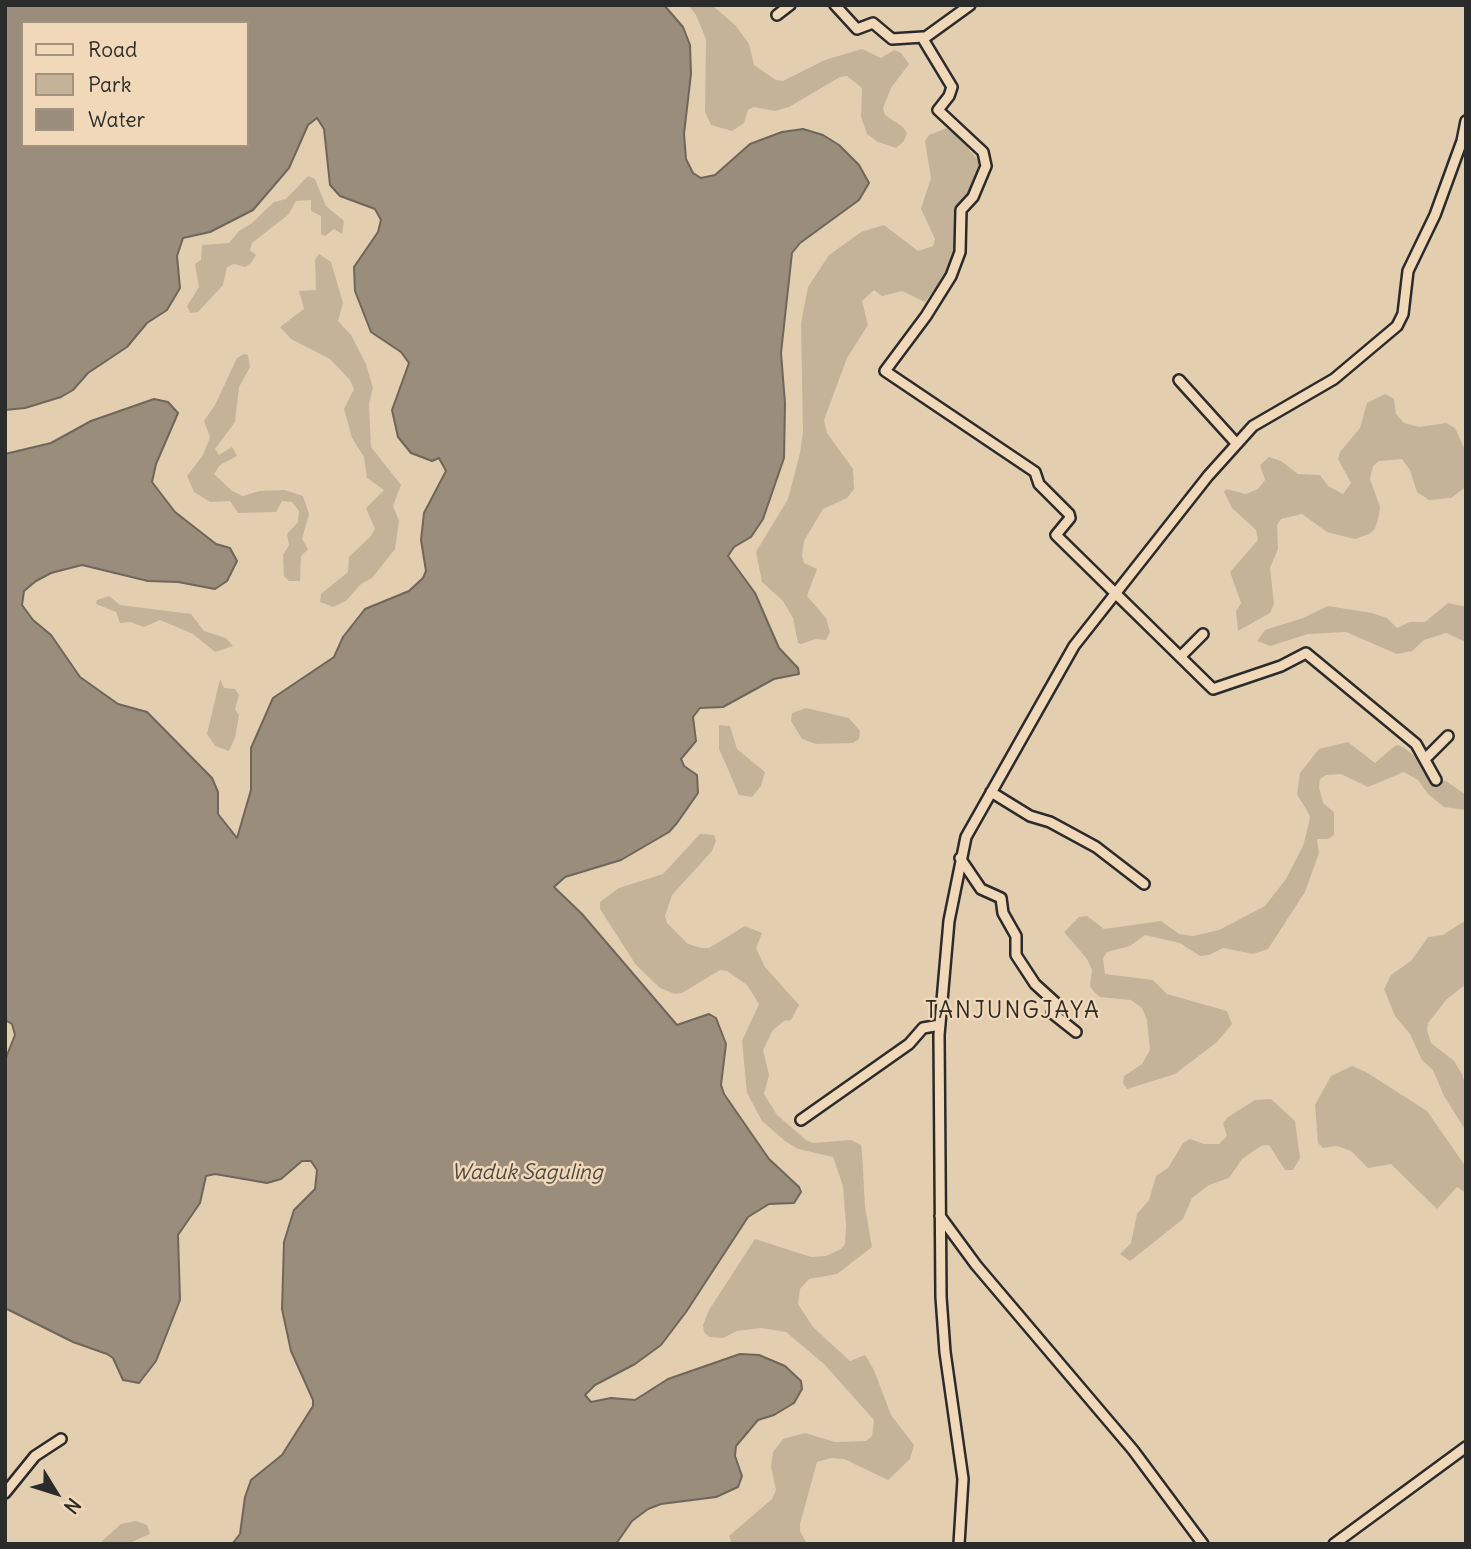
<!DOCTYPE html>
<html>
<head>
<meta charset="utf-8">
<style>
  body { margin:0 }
  #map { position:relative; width:1471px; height:1549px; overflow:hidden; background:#e4ceb0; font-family:Delius,sans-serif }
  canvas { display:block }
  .frame { position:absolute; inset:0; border:7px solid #2b2b2b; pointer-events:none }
  .legend { position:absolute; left:21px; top:21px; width:228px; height:126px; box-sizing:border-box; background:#f0d8b8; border:2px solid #a19380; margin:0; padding:9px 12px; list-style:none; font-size:21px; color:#2b2b2b }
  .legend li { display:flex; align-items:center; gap:14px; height:35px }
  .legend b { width:35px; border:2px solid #a19380 }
  .north { position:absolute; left:21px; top:1458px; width:70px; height:70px; -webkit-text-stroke:5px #f0d8b8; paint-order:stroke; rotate:128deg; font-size:19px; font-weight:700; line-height:28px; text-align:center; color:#2b2b2b }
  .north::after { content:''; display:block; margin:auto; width:24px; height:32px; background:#2b2b2b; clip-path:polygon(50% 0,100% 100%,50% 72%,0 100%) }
</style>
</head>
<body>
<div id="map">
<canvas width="1471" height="1549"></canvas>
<div class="frame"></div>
<ul class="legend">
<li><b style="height:9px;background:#f0d8b8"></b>Road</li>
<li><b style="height:19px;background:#c5b399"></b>Park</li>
<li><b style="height:19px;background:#9a8d7b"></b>Water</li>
</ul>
<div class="north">N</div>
</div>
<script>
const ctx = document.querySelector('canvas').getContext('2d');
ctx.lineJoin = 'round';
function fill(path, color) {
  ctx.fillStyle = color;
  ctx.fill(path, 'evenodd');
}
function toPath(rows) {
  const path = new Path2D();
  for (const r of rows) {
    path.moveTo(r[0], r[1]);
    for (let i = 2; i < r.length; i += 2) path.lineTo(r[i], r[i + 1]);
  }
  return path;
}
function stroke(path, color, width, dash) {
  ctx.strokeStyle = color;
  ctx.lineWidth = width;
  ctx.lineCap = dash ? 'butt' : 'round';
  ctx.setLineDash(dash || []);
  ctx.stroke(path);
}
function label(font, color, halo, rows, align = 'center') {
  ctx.font = font + ' Delius,sans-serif';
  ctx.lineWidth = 5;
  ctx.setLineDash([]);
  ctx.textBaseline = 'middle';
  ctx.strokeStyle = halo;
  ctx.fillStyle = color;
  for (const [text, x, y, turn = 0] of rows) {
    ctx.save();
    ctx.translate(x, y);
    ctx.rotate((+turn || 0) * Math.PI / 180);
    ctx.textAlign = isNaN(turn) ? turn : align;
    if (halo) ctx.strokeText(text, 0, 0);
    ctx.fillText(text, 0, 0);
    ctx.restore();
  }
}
const green = toPath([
  [688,5,712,5,736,26,749,44,754,65,776,80,783,81,825,60,862,49,881,58,894,50,901,53,909,64,891,88,883,108,885,115,903,127,907,133,904,141,896,148,878,142,867,134,861,117,862,88,847,76,840,77,789,107,775,111,754,107,748,110,744,123,732,131,711,125,705,112,706,39,696,15],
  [947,128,953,130,978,160,978,177,959,207,956,250,945,275,925,302,902,291,882,296,874,290,862,301,868,325,847,358,824,420,827,433,853,469,854,489,847,498,823,509,804,541,802,556,804,563,817,569,807,596,826,618,830,632,826,640,816,639,801,644,798,643,793,618,783,601,762,582,756,552,788,499,800,453,803,432,801,323,808,287,829,255,861,232,884,225,918,251,933,246,935,239,921,209,931,178,925,141,929,135],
  [308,176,315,179,326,206,344,221,342,234,334,229,325,236,321,234,321,216,311,211,311,200,296,201,289,214,252,243,250,250,256,255,251,263,245,267,234,264,227,267,223,285,198,312,190,313,187,306,199,287,195,264,201,260,202,245,229,243,239,231,252,223,274,202,286,199],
  [319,254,331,262,343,303,338,321,351,335,366,364,373,388,369,403,371,447,401,485,393,506,399,521,395,549,372,578,361,584,346,601,333,607,320,602,321,594,348,572,349,557,371,536,375,529,366,508,384,490,367,478,364,457,352,438,344,409,354,389,350,380,330,359,291,339,280,327,304,309,299,291,316,290,315,260],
  [244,354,248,355,250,367,239,387,235,422,215,449,219,455,232,447,237,456,220,465,214,474,232,491,243,496,259,491,285,490,303,496,309,514,302,539,308,549,301,556,300,581,289,581,284,576,283,555,289,545,287,534,298,522,299,511,292,502,282,501,276,512,238,513,230,501,210,502,194,492,187,476,203,455,210,437,204,421,215,405,237,358],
  [1385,394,1394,399,1396,414,1404,423,1419,427,1446,423,1455,428,1466,452,1466,487,1451,498,1429,500,1417,492,1410,470,1402,459,1379,461,1373,466,1370,479,1380,507,1379,515,1375,529,1369,534,1355,539,1327,532,1302,514,1281,519,1277,525,1278,549,1270,568,1274,604,1270,613,1238,631,1236,611,1241,603,1230,572,1258,540,1256,530,1232,508,1224,492,1226,489,1246,494,1258,489,1265,480,1260,465,1269,457,1281,461,1298,474,1320,475,1328,486,1343,494,1351,483,1338,459,1340,452,1360,428,1367,403],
  [109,596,120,605,191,614,204,631,226,638,233,646,215,652,193,634,160,620,144,627,130,622,120,623,116,612,96,604,97,600],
  [1448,603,1466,607,1466,642,1446,633,1424,640,1412,651,1397,654,1346,632,1308,634,1270,646,1257,641,1265,630,1303,618,1328,606,1372,613,1387,618,1397,628,1410,622,1425,622],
  [220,679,224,688,235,689,239,695,235,709,239,715,235,738,229,751,215,746,207,734],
  [806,708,849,718,860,731,859,739,853,743,816,744,802,739,791,721,792,713],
  [719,725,730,726,737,749,765,772,761,786,752,797,739,795,727,767,719,749],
  [1348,742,1375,763,1396,745,1403,747,1420,760,1431,782,1446,781,1466,795,1466,810,1444,807,1428,794,1418,780,1404,772,1368,787,1341,774,1326,775,1320,779,1319,787,1323,803,1334,812,1334,835,1328,839,1317,839,1319,853,1305,892,1268,949,1253,954,1223,948,1209,955,1200,956,1180,943,1145,935,1130,946,1107,952,1103,958,1105,974,1153,980,1167,994,1227,1011,1232,1024,1217,1042,1175,1074,1127,1089,1123,1083,1124,1076,1142,1064,1150,1050,1147,1020,1142,1008,1131,1000,1100,997,1094,992,1090,986,1092,970,1087,959,1064,932,1079,917,1087,916,1104,929,1161,921,1179,934,1193,936,1219,930,1265,906,1286,879,1303,846,1309,823,1310,816,1297,794,1300,773,1319,749],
  [700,834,714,835,716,841,712,851,672,895,665,916,667,923,688,944,702,948,709,948,745,926,762,933,756,948,765,967,799,1005,791,1020,784,1021,773,1030,763,1050,769,1075,764,1094,777,1115,806,1140,813,1143,851,1140,861,1145,862,1152,865,1207,872,1247,837,1274,809,1279,800,1289,798,1304,813,1327,850,1361,865,1355,874,1370,891,1415,914,1445,910,1459,888,1480,844,1459,831,1458,817,1462,800,1524,800,1531,807,1544,732,1544,729,1536,772,1499,776,1490,771,1467,773,1452,783,1439,805,1433,835,1442,866,1441,872,1436,874,1420,824,1364,786,1332,761,1328,737,1331,723,1338,709,1337,704,1332,703,1325,709,1310,755,1239,811,1257,826,1256,841,1249,845,1244,846,1225,843,1186,833,1157,798,1149,785,1141,762,1121,747,1093,742,1041,759,1004,747,985,727,971,720,970,682,993,675,994,660,988,636,965,600,909,600,902,619,888,663,874],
  [1466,920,1466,984,1446,1000,1428,1023,1427,1030,1431,1043,1454,1061,1462,1074,1466,1087,1466,1131,1444,1096,1433,1070,1422,1060,1410,1034,1395,1016,1384,989,1391,975,1411,961,1428,937,1443,935],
  [1352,1066,1366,1072,1427,1111,1466,1167,1466,1193,1457,1187,1437,1209,1391,1164,1368,1168,1351,1151,1337,1146,1323,1148,1318,1143,1315,1105,1331,1076],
  [1271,1099,1295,1121,1300,1158,1293,1170,1285,1170,1269,1145,1261,1146,1242,1159,1229,1178,1209,1185,1192,1198,1183,1219,1134,1258,1130,1261,1120,1254,1131,1243,1137,1214,1149,1200,1156,1176,1168,1168,1183,1143,1190,1139,1204,1144,1219,1144,1227,1136,1223,1123,1228,1117,1255,1100],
  [136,1521,147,1525,150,1534,127,1544,99,1544,121,1524]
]);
const water = toPath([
  [5,5,664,5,683,27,690,45,691,74,684,134,686,159,693,173,701,178,715,175,750,144,782,132,803,129,823,135,839,145,859,165,869,183,859,200,800,243,792,253,781,353,785,403,784,458,763,519,751,537,734,547,728,556,755,593,779,648,798,668,799,674,774,679,723,707,700,708,693,717,696,741,681,759,684,766,697,775,698,793,677,823,669,832,621,860,565,877,554,887,582,914,677,1025,709,1014,716,1018,726,1044,721,1085,724,1094,769,1159,799,1187,801,1192,794,1203,769,1204,748,1217,686,1312,661,1345,635,1364,595,1385,585,1395,591,1402,611,1398,635,1400,668,1379,740,1354,759,1355,785,1366,801,1381,802,1389,794,1403,774,1415,758,1420,736,1446,735,1456,742,1476,738,1487,716,1497,661,1504,648,1509,632,1521,616,1544,232,1544,240,1534,245,1497,251,1480,282,1455,313,1406,313,1400,291,1351,282,1309,284,1242,294,1210,315,1189,317,1170,311,1161,302,1161,281,1179,267,1183,215,1174,206,1176,200,1203,178,1235,180,1300,156,1361,139,1383,123,1380,113,1358,107,1354,73,1342,5,1308,5,1060,15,1035,12,1024,5,1020,5,454,51,443,91,421,154,399,168,402,178,413,156,464,152,482,175,512,216,544,230,548,237,561,227,581,215,589,178,582,148,581,82,565,51,573,36,581,24,591,22,605,33,620,51,635,80,677,118,704,147,712,212,778,218,792,218,814,237,838,251,790,251,748,273,698,334,657,343,637,365,609,409,591,423,578,426,571,421,540,424,513,446,471,439,458,432,461,411,453,398,437,392,410,409,363,401,352,371,332,355,291,354,267,378,232,381,220,375,209,340,196,330,185,324,129,317,118,308,125,289,168,253,210,210,232,183,238,177,256,180,288,167,310,147,323,127,347,88,373,73,390,61,397,25,408,5,410,5,5],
  [23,23,247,23,247,145,23,145,23,23]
]);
const street = toPath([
  [835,5,857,29,873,23,892,39,923,37],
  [970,5,923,39,952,87,949,96,938,110,983,152,986,166,973,197,961,210,960,252,951,276,926,316,885,371,1035,472,1039,484,1069,514,1070,518,1056,535,1213,689,1281,666,1306,653,1416,744,1436,780],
  [777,15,790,5],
  [1179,380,1236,443],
  [1181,656,1203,634],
  [1426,758,1448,736],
  [991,792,1030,816,1050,822,1096,847,1144,884],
  [960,858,981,889,1001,898,1003,913,1016,936,1016,955,1035,984,1057,1004,1052,1013,1076,1032],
  [801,1120,909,1044,923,1028,940,1025],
  [940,1216,976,1265,1133,1450,1203,1544],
  [5,1493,35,1456,61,1439],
  [959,1544,963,1479,945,1352,941,1297,939,1035,949,921,966,837,1074,646,1208,476,1253,426,1334,379,1397,326,1403,314,1408,271,1435,215,1462,141,1466,121],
  [1334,1544,1466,1447]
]);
const waterNames = [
  ["Waduk Saguling",527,1173]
];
const quarterNames = [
  ["TANJUNGJAYA",1013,1011]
];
fill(green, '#c5b399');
fill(water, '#9a8d7b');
stroke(water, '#6e665b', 2);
stroke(street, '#2b2b2b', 14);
stroke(street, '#f0d8b8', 9);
label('italic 21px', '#4c4843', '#f0d8b8', waterNames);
ctx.letterSpacing = '2px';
label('23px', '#2b2b2b', '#f0d8b8', quarterNames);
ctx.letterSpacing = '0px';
</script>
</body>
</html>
